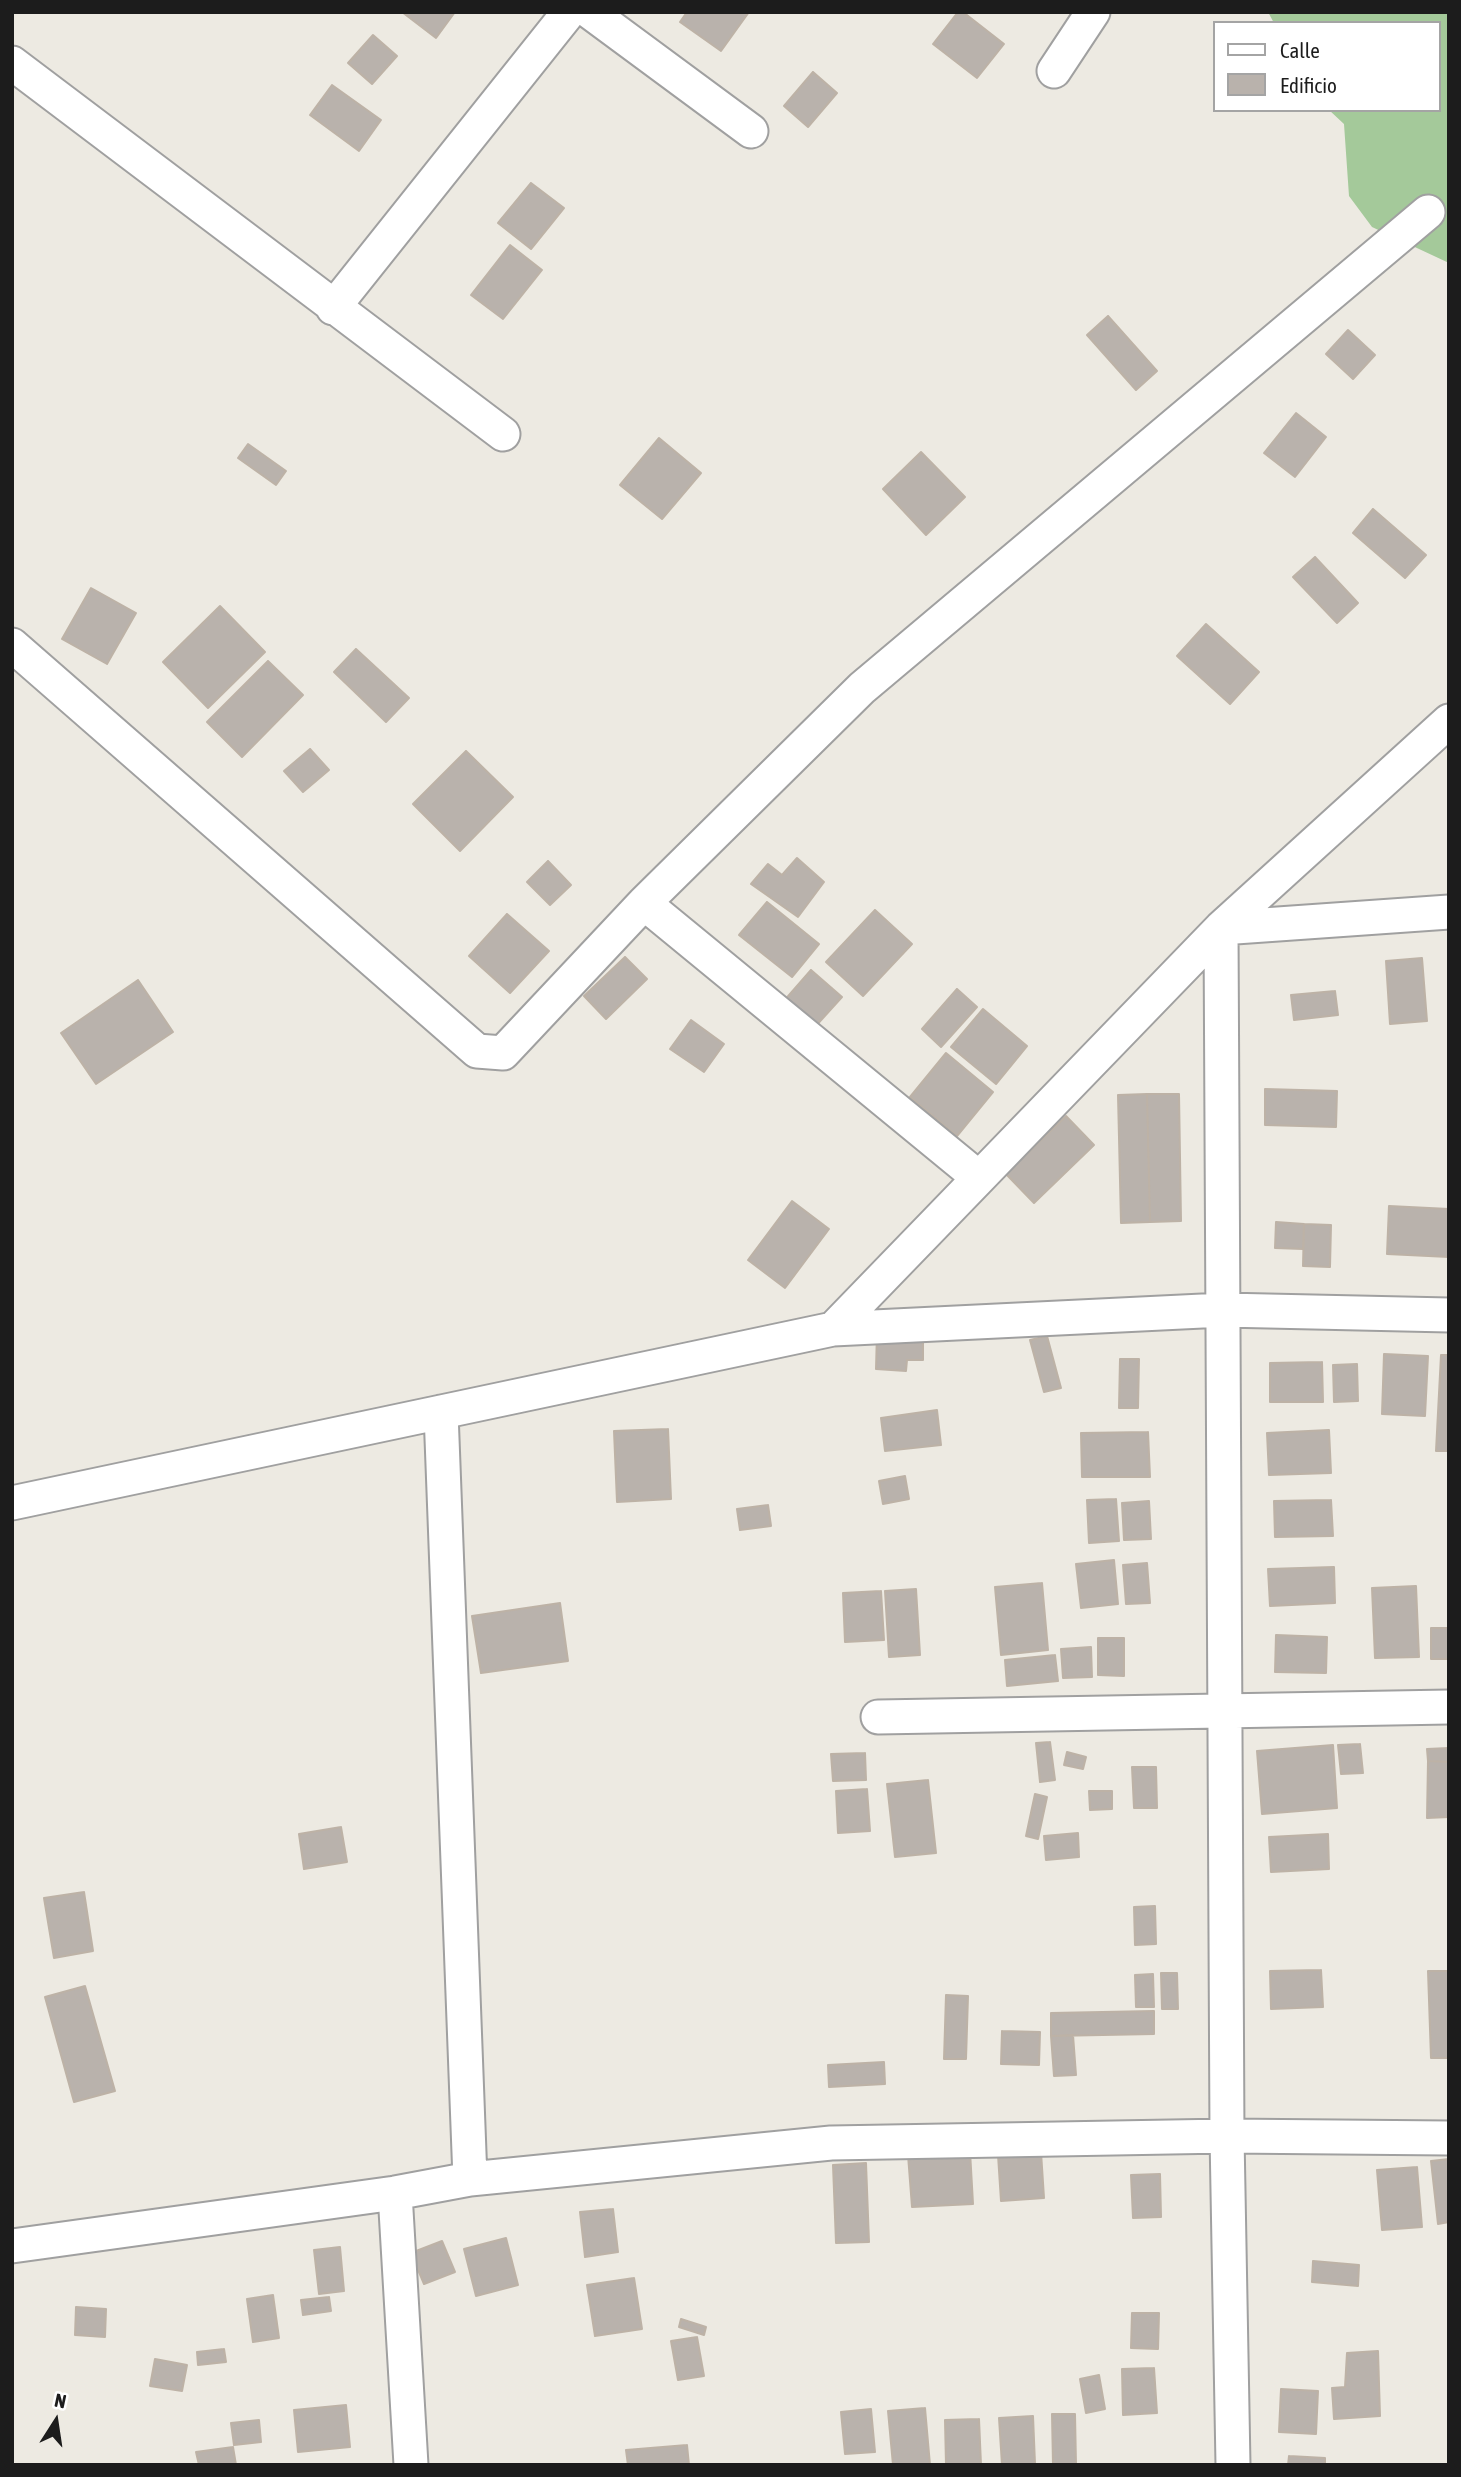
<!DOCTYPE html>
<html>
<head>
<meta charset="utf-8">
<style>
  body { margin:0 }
  #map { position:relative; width:1461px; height:2477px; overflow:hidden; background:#edeae2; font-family:"Asap Condensed",sans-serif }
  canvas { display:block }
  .frame { position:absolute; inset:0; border:14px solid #1c1c1c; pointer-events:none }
  .legend { position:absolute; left:1213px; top:21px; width:228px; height:91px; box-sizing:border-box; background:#fff; border:2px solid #a4a4a4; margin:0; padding:9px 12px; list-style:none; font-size:21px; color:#1c1c1c }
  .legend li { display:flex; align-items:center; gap:14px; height:35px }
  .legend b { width:35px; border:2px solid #a4a4a4 }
  .north { position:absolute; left:21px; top:2386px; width:70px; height:70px; -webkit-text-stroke:5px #fff; paint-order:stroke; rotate:12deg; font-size:19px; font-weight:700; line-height:28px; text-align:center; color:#1c1c1c }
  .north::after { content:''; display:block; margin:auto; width:24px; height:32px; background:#1c1c1c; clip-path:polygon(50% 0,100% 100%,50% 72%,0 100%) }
</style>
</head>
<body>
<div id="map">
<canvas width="1461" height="2477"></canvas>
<div class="frame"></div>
<ul class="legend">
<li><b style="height:9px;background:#fff"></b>Calle</li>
<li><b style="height:19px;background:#b9b2ac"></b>Edificio</li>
</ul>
<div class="north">N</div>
</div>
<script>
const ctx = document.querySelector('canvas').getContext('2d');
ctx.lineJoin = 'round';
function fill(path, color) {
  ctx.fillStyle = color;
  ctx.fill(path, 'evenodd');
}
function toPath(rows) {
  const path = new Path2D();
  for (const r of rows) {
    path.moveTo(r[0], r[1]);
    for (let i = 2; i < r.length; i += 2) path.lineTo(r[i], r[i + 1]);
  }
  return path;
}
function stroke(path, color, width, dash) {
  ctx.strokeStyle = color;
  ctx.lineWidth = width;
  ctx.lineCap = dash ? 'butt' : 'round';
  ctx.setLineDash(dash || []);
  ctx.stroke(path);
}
const forest = toPath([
  [1268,12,1449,12,1449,263,1372,227,1349,196,1344,124,1329,110,1438,110,1438,23,1274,23]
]);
const building = toPath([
  [402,12,455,12,436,38,402,12],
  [687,12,749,12,721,51,680,22,687,12],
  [958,12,963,12,1004,44,977,78,933,44,958,12],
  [373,35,397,56,372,84,348,63,373,35],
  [813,72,837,93,808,127,784,106,813,72],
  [332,85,381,120,359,151,310,115,332,85],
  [531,183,564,208,531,249,498,223,531,183],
  [510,245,542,270,503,319,471,295,510,245],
  [1108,316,1157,371,1136,390,1087,335,1108,316],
  [1348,330,1375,355,1353,379,1326,354,1348,330],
  [1296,413,1326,437,1295,477,1264,453,1296,413],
  [659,438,701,473,662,519,620,485,659,438],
  [248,444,286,471,276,485,238,458,248,444],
  [921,452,965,497,926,535,883,489,921,452],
  [1373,509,1426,555,1405,578,1353,533,1373,509],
  [1315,557,1358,603,1337,623,1293,577,1315,557],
  [91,588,136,613,107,664,62,639,91,588],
  [220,606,265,652,208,708,163,662,220,606],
  [1206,624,1259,672,1230,704,1177,656,1206,624],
  [356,649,409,698,386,722,334,672,356,649],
  [268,661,303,695,242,757,207,722,268,661],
  [310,749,329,770,303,792,284,771,310,749],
  [466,751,513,797,460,851,413,804,466,751],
  [797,858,824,882,798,917,751,884,768,864,782,875,797,858],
  [548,861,571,885,550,905,527,882,548,861],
  [767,902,819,944,792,977,739,935,767,902],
  [875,910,912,944,863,996,826,962,875,910],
  [507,914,549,951,510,993,469,956,507,914],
  [625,957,647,979,606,1019,584,996,625,957],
  [1422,958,1427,1021,1390,1024,1386,961,1422,958],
  [811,970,842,997,813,1029,783,1002,811,970],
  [138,980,173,1032,96,1084,61,1033,138,980],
  [957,989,977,1007,941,1047,922,1029,957,989],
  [1335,991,1338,1015,1294,1020,1291,995,1335,991],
  [983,1009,1027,1046,996,1084,951,1047,983,1009],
  [691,1020,724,1044,704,1072,670,1049,691,1020],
  [946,1053,993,1092,957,1136,910,1097,946,1053],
  [1265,1089,1337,1091,1336,1127,1265,1125,1265,1089],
  [1147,1094,1179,1094,1181,1221,1150,1222,1147,1094],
  [1147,1094,1150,1222,1121,1223,1118,1095,1147,1094],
  [1066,1116,1094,1145,1034,1203,1006,1174,1066,1116],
  [792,1201,829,1229,785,1288,748,1260,792,1201],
  [1389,1206,1449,1209,1449,1257,1387,1254,1389,1206],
  [1276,1222,1304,1224,1303,1249,1275,1248,1276,1222],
  [1304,1224,1331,1225,1330,1267,1303,1266,1304,1224],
  [877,1332,923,1333,923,1360,907,1360,906,1371,876,1369,877,1332],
  [1047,1336,1061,1388,1044,1392,1030,1340,1047,1336],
  [1384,1354,1428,1356,1425,1416,1382,1414,1384,1354],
  [1441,1355,1449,1355,1449,1451,1436,1451,1441,1355],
  [1120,1359,1139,1359,1138,1408,1119,1408,1120,1359],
  [1322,1362,1323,1402,1270,1402,1270,1363,1322,1362],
  [1357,1364,1358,1401,1334,1402,1333,1365,1357,1364],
  [937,1410,941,1445,885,1451,881,1418,937,1410],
  [668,1429,671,1499,617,1502,614,1431,668,1429],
  [1329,1430,1331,1473,1269,1475,1267,1433,1329,1430],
  [1148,1432,1150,1477,1082,1477,1081,1433,1148,1432],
  [905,1476,909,1499,883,1504,879,1481,905,1476],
  [1116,1499,1119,1541,1089,1543,1087,1500,1116,1499],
  [1331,1500,1333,1536,1275,1537,1274,1501,1331,1500],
  [1149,1501,1151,1539,1124,1540,1122,1503,1149,1501],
  [768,1505,771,1526,740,1530,737,1509,768,1505],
  [1114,1560,1118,1604,1081,1608,1076,1564,1114,1560],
  [1147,1563,1150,1603,1126,1604,1123,1565,1147,1563],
  [1334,1567,1335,1603,1270,1606,1268,1569,1334,1567],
  [1042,1583,1048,1650,1001,1655,995,1587,1042,1583],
  [1416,1586,1419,1657,1375,1658,1372,1588,1416,1586],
  [916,1589,920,1655,889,1657,885,1591,916,1589],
  [881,1591,884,1640,845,1642,843,1593,881,1591],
  [560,1603,568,1661,481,1673,472,1616,560,1603],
  [1431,1628,1449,1628,1449,1659,1431,1659,1431,1628],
  [1276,1635,1327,1637,1326,1673,1275,1672,1276,1635],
  [1098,1638,1124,1638,1124,1676,1098,1675,1098,1638],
  [1091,1647,1092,1677,1063,1678,1061,1649,1091,1647],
  [1055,1655,1058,1681,1007,1686,1005,1660,1055,1655],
  [1050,1742,1055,1780,1040,1782,1036,1743,1050,1742],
  [1360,1744,1363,1773,1341,1774,1338,1745,1360,1744],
  [1333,1745,1337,1808,1262,1814,1257,1751,1333,1745],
  [1449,1748,1449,1762,1428,1761,1427,1749,1449,1748],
  [1067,1752,1086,1757,1083,1769,1064,1765,1067,1752],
  [865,1753,866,1780,833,1781,831,1754,865,1753],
  [1428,1761,1449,1762,1449,1817,1427,1818,1428,1761],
  [1132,1767,1156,1767,1157,1808,1134,1808,1132,1767],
  [928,1780,936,1853,895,1857,887,1784,928,1780],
  [867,1789,870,1831,838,1833,836,1791,867,1789],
  [1089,1791,1112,1791,1112,1809,1090,1810,1089,1791],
  [1035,1794,1047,1797,1038,1839,1026,1836,1035,1794],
  [341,1827,347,1862,304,1869,299,1834,341,1827],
  [1078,1833,1079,1857,1046,1860,1044,1836,1078,1833],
  [1328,1834,1329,1869,1271,1872,1269,1837,1328,1834],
  [84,1892,93,1951,54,1958,44,1898,84,1892],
  [1155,1906,1156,1944,1135,1945,1134,1907,1155,1906],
  [1321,1970,1323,2007,1271,2009,1270,1971,1321,1970],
  [1428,1971,1449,1971,1449,2058,1431,2058,1428,1971],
  [1161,1973,1177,1973,1178,2009,1162,2009,1161,1973],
  [1153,1974,1154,2007,1136,2007,1135,1975,1153,1974],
  [85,1986,115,2091,74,2102,45,1997,85,1986],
  [946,1995,968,1996,966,2059,944,2059,946,1995],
  [1154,2011,1154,2034,1051,2036,1051,2013,1154,2011],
  [1002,2031,1040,2032,1039,2065,1001,2064,1002,2031],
  [1073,2035,1076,2075,1054,2076,1051,2036,1073,2035],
  [884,2062,885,2084,829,2087,828,2065,884,2062],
  [970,2151,973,2204,912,2207,908,2155,970,2151],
  [1041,2152,1044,2198,1001,2201,998,2155,1041,2152],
  [1449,2159,1449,2222,1438,2224,1431,2161,1449,2159],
  [866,2163,869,2242,836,2243,833,2165,866,2163],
  [1417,2167,1422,2227,1382,2230,1377,2170,1417,2167],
  [1160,2174,1161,2217,1133,2218,1131,2175,1160,2174],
  [613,2209,618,2252,585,2257,580,2212,613,2209],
  [506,2238,518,2285,476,2296,464,2249,506,2238],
  [442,2241,455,2272,424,2284,411,2253,442,2241],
  [340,2247,344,2291,319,2294,314,2250,340,2247],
  [1313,2261,1359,2265,1358,2286,1312,2282,1313,2261],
  [634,2278,642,2329,595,2336,587,2285,634,2278],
  [273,2295,279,2338,253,2342,247,2299,273,2295],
  [329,2297,331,2311,303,2315,301,2300,329,2297],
  [76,2307,106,2309,105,2337,75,2335,76,2307],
  [1132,2313,1159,2313,1158,2349,1131,2348,1132,2313],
  [681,2319,706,2327,704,2335,679,2327,681,2319],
  [697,2337,704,2376,678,2380,671,2341,697,2337],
  [224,2349,226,2362,198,2365,197,2352,224,2349],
  [1378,2351,1380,2416,1334,2419,1332,2388,1345,2387,1347,2353,1378,2351],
  [155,2359,187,2365,182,2391,150,2386,155,2359],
  [1154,2368,1157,2413,1123,2415,1122,2369,1154,2368],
  [1099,2375,1105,2409,1086,2413,1080,2379,1099,2375],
  [1281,2389,1318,2391,1316,2434,1279,2432,1281,2389],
  [346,2405,350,2447,298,2452,294,2410,346,2405],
  [925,2408,930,2465,893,2465,888,2411,925,2408],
  [871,2409,875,2452,845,2454,841,2412,871,2409],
  [1052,2414,1075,2414,1076,2465,1053,2465,1052,2414],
  [1033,2416,1035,2464,1002,2465,999,2418,1033,2416],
  [979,2419,981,2465,946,2465,945,2420,979,2419],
  [259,2420,261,2442,234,2445,231,2423,259,2420],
  [687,2445,689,2465,628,2465,626,2450,687,2445],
  [233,2447,236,2465,199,2465,196,2452,233,2447],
  [1289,2456,1325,2458,1325,2465,1288,2465,1289,2456]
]);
const street = toPath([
  [590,12,751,131],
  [12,63,503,434],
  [1054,71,1093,12],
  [333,308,569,12],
  [12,645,477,1051,503,1053,644,903,862,688,1428,212],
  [644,903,979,1178],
  [833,1329,1223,1310,1449,1315],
  [441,1412,470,2179],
  [12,1503,833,1329,1221,928,1449,721],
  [878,1717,1449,1707],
  [395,2193,411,2465],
  [12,2246,395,2193,470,2179,831,2143,1227,2136,1449,2138],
  [1233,2465,1227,2136,1221,928,1449,912]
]);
fill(forest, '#a4c99a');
fill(building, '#b9b2ac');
stroke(building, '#bdb2a6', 2);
stroke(street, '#a0a0a0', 37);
stroke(street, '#fff', 33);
</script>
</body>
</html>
